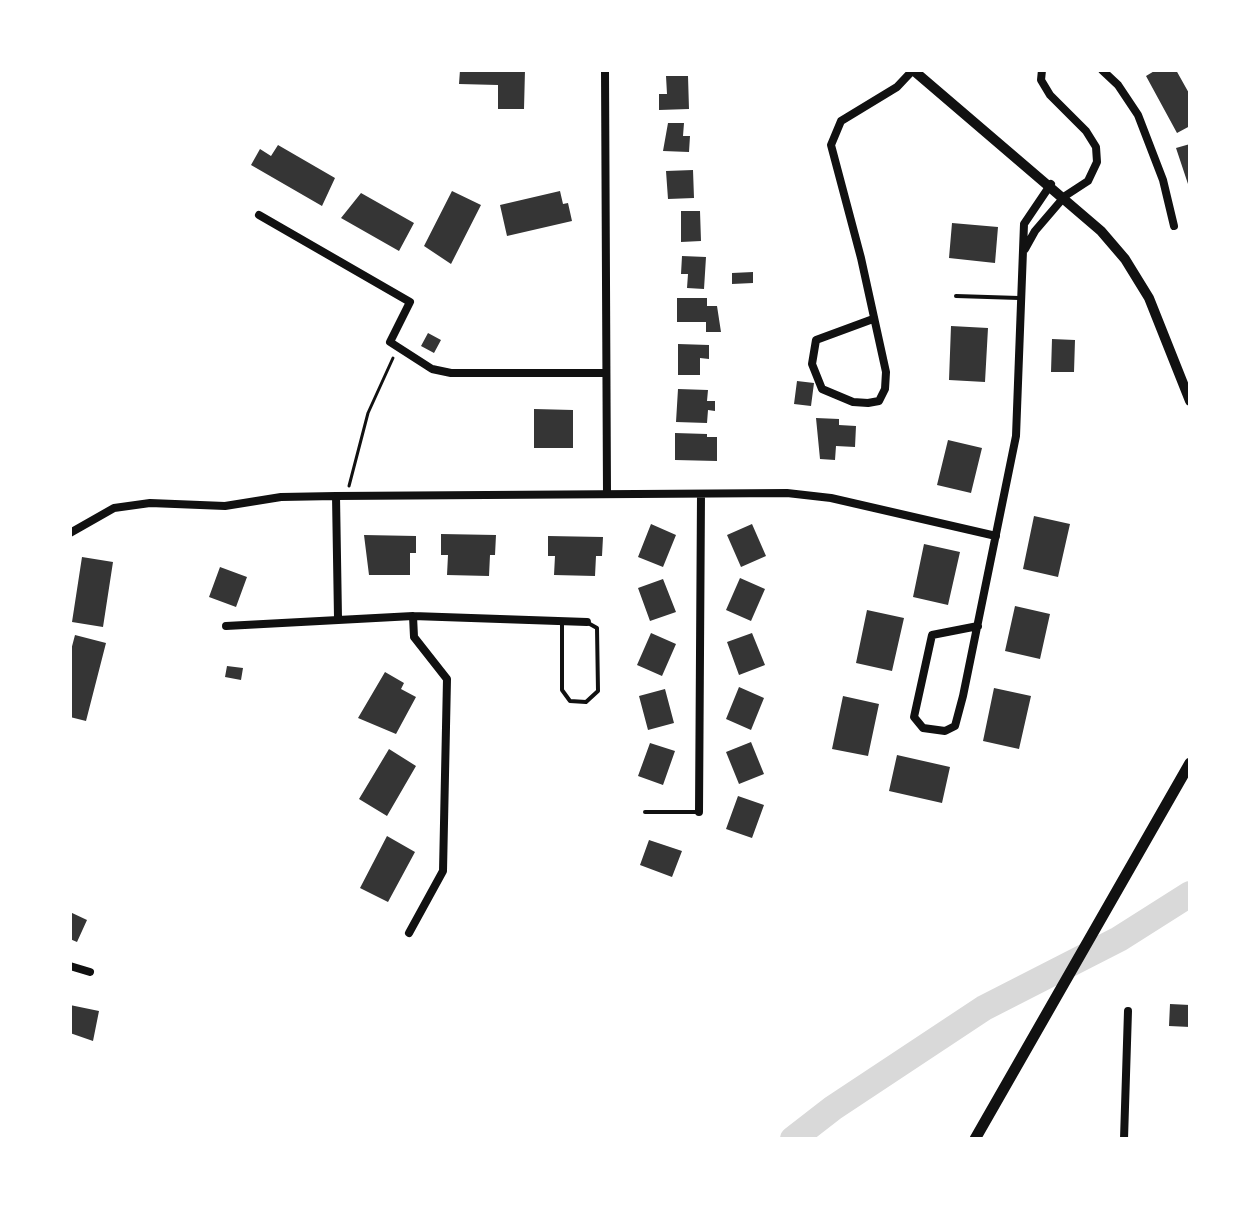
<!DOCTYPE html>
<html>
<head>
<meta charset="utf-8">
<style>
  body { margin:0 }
  #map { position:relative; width:1260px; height:1209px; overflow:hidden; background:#fff; font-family:"Roboto Serif",serif }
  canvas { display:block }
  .frame { position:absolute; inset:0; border:72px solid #fff; pointer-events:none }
</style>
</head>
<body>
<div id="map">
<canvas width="1260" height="1209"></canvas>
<div class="frame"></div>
</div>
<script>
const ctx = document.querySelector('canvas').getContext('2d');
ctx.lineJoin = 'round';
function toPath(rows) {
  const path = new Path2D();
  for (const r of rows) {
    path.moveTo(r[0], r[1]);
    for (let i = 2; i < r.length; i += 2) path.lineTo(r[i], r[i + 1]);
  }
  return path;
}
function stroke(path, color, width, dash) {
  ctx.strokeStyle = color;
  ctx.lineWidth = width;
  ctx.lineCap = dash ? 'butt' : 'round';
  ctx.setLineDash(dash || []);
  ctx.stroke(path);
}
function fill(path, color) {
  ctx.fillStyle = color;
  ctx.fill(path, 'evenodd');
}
const river = toPath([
  [793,1139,833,1108,984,1008,1119,939,1190,894]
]);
const building = toPath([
  [460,70,525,70,524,109,498,109,498,85,459,84],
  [1156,70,1176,70,1190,95,1190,126,1177,133,1146,76],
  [666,76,688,76,689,109,659,110,659,94,667,94],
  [668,123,684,123,683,136,690,136,689,152,663,151],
  [1190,144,1190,187,1189,187,1176,148],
  [278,145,335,178,322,206,251,165,260,149,271,156],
  [693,170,694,198,668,199,666,171],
  [452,191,481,205,451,264,424,246],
  [560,191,563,204,568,203,572,221,507,236,500,205],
  [361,193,414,223,399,251,341,218],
  [681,211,700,211,701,241,681,242],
  [952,223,998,227,995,263,949,258],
  [682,256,706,257,704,289,687,288,688,274,681,274],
  [753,272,753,283,732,284,732,273],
  [677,298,707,298,707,306,717,306,721,332,706,332,706,322,677,322],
  [951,326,988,328,985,382,949,380],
  [428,333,441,340,434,353,421,346],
  [1052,339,1075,340,1074,372,1051,372],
  [678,344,709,345,709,359,700,358,700,375,678,375],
  [797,381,814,383,811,406,794,404],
  [678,389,708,390,707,401,715,401,715,411,708,410,707,423,676,422],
  [534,409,573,410,573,448,534,448],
  [816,418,839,419,839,425,856,426,855,447,836,446,835,460,820,459],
  [675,433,707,434,707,437,717,437,717,461,675,460],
  [948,440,982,448,971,493,937,485],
  [1034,516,1070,524,1058,577,1023,569],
  [651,524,676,535,663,567,638,557],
  [752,524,766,556,741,567,727,535],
  [441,534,496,535,495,555,490,555,489,576,447,575,448,555,441,555],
  [364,535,416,536,416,553,410,553,410,575,369,575],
  [548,536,603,537,602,556,596,556,595,576,554,575,555,556,548,556],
  [924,544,960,552,948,605,913,597],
  [82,557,113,562,103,627,72,622],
  [220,567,247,577,236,607,209,597],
  [740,578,765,589,751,621,726,610],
  [663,579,676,612,650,621,638,588],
  [1015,606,1050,614,1040,659,1005,651],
  [867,610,904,618,892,671,856,663],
  [651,633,676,644,662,676,637,665],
  [752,633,765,665,739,675,727,642],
  [75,635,106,643,86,721,70,717,70,654],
  [227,666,243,668,241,680,225,677],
  [385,672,404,683,401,689,416,697,396,734,358,718],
  [739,687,764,698,751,730,726,719],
  [994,688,1031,696,1019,749,983,741],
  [665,689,674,723,648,730,639,696],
  [843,696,879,704,868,756,832,749],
  [751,742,764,774,739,784,726,752],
  [650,743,675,751,663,785,638,776],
  [389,749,416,766,387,816,359,799],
  [897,755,950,767,942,803,889,791],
  [738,796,764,805,752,838,726,829],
  [387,836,415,852,388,902,360,888],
  [649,840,682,851,672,877,640,865],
  [70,912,87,920,77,942,70,939],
  [1170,1004,1190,1005,1190,1027,1169,1026],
  [70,1005,99,1011,93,1041,70,1033]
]);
const path = toPath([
  [349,486,368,413,393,358]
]);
const service = toPath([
  [956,296,1019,298],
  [562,623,562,690,570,701,586,702,598,691,597,628,588,623],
  [645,812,697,812]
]);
const minor = toPath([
  [605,70,607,494],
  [1102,70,1118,85,1138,115,1163,180,1174,226],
  [259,215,410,302,390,342,432,369,451,373,606,373],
  [1025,249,1035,231,1065,196,1088,181,1097,162,1096,147,1086,131,1050,95,1041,80,1042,70],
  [873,319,816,340,812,364,822,389,853,402,868,403,879,401,885,389,886,372,861,258,831,145,841,121,897,87,913,70],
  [336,496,338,618],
  [70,533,114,508,150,503,225,506,281,497,336,496,787,493,831,498,996,536],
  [226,626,413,616,587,622],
  [978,626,932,635,914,717,923,728,945,731,955,726,963,696,1016,436,1024,224,1051,184],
  [699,812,701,494],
  [409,933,443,871,447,679,414,637,413,616],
  [70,966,90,972],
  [1124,1139,1128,1011]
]);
const tertiary = toPath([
  [913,70,1101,231,1125,259,1149,298,1190,401]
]);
const secondary = toPath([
  [975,1139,1190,763]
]);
stroke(river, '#d9d9d9', 26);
fill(building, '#353535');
stroke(path, '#111', 3);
stroke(service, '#111', 4);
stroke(minor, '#111', 8);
stroke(tertiary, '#111', 10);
stroke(secondary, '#111', 11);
</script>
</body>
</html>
